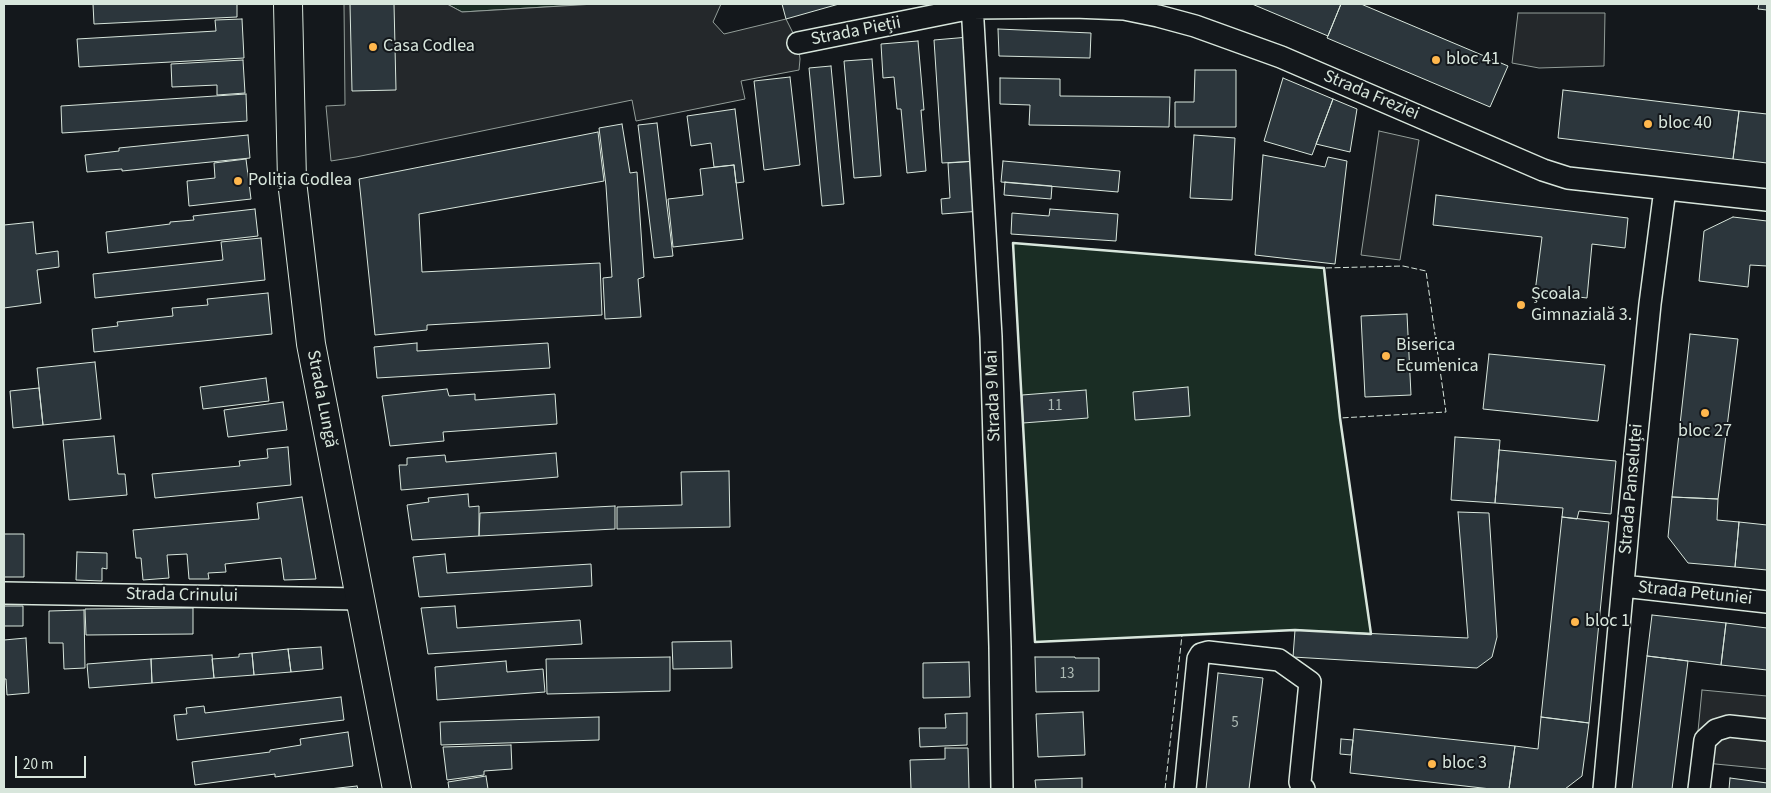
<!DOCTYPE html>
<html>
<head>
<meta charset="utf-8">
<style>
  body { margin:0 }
  #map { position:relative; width:1771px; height:793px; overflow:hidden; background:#14181c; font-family:"Source Sans 3",sans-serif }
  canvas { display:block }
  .frame { position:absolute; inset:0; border:5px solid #d8e6dc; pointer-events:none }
  .scale { position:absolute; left:15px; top:756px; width:71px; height:22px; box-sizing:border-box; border:2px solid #d8e6dc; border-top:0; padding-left:6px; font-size:15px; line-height:18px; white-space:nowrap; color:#d8e6dc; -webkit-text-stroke:4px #14181c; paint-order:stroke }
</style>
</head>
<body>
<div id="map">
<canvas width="1771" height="793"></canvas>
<div class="frame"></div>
<div class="scale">20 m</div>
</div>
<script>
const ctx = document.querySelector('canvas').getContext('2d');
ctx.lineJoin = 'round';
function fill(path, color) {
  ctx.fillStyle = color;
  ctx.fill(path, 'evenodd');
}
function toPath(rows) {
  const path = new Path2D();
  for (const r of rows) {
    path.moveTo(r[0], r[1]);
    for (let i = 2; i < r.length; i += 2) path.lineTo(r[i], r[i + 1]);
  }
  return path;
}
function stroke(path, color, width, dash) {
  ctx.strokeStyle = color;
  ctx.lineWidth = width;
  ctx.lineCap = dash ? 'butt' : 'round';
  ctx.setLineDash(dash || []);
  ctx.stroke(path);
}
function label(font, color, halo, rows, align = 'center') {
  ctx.font = font + ' "Source Sans 3",sans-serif';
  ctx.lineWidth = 4;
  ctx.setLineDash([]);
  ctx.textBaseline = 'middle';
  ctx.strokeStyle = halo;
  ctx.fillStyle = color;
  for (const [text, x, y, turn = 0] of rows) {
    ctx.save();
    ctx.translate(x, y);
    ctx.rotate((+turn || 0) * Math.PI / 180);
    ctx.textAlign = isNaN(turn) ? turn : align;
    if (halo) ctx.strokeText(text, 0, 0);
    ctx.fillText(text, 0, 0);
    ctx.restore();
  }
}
const green = toPath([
  [447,4,595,4,462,12,447,4],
  [1013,243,1324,268,1340,418,1371,634,1295,630,1035,642,1013,243]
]);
const parking = toPath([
  [344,4,447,4,462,12,595,4,721,4,713,22,724,34,786,19,798,43,800,59,799,70,741,81,745,99,636,121,632,100,356,157,331,161,326,106,345,105,344,4],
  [1518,13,1605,13,1604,66,1539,68,1512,63,1518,13],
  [1379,131,1419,140,1400,260,1361,255,1379,131],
  [1702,690,1767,696,1767,769,1695,762,1702,690]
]);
const building = toPath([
  [93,4,237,4,237,17,94,24,93,4],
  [350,4,394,4,396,90,352,91,350,4],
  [782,4,839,4,786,19,782,4],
  [1252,4,1341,4,1328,36,1252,4],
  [1341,4,1361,4,1508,66,1490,107,1327,38,1341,4],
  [1759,4,1767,4,1767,10,1758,9,1759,4],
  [242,19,244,58,79,67,77,39,216,31,215,20,242,19],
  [998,29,1091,33,1090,58,999,56,998,29],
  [969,37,977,161,942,163,934,40,969,37],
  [918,41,924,110,921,110,926,171,907,173,901,109,897,109,894,77,883,78,881,44,918,41],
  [872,59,881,176,854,178,844,61,872,59],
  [243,60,245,93,217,95,217,85,172,87,171,64,243,60],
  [831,66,844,204,822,206,809,68,831,66],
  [1195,70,1236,70,1236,127,1175,127,1175,102,1194,102,1195,70],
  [790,77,800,165,764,170,754,81,790,77],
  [1000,78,1060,79,1060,96,1170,97,1169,127,1029,125,1030,105,1000,104,1000,78],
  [1283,78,1333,99,1312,155,1264,141,1283,78],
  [1563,90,1739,111,1733,159,1558,138,1563,90],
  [246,94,247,121,62,133,61,106,246,94],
  [1333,99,1357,109,1350,152,1316,144,1333,99],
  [735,109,744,182,736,183,734,165,714,167,711,143,691,146,687,116,735,109],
  [1739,111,1767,114,1767,163,1733,159,1739,111],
  [657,123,673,256,654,258,638,125,657,123],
  [622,124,630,173,637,172,644,277,638,279,641,317,605,319,603,278,612,277,606,186,599,128,622,124],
  [598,132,604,181,419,214,422,272,600,263,602,315,427,325,427,330,375,335,359,179,598,132],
  [248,135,250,158,122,171,122,169,87,172,85,155,119,151,119,148,248,135],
  [1194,135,1235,138,1232,200,1190,198,1194,135],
  [1263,155,1325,167,1328,157,1347,161,1335,264,1255,255,1263,155],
  [246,159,251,199,189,206,187,181,215,178,214,163,246,159],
  [977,161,981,211,942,214,941,199,950,198,948,163,977,161],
  [1003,161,1120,171,1118,192,1001,182,1003,161],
  [734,165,743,239,673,247,668,199,703,195,700,169,734,165],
  [1005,182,1052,186,1051,199,1004,195,1005,182],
  [1436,195,1628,218,1625,248,1592,244,1587,298,1535,292,1542,237,1433,225,1436,195],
  [255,209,258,236,108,253,106,232,170,224,170,222,194,220,193,216,255,209],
  [1050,209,1118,214,1116,241,1011,234,1012,213,1049,216,1050,209],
  [1733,217,1767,221,1767,266,1750,265,1748,287,1699,281,1704,231,1733,217],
  [33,222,36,254,58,251,59,267,37,270,41,303,4,308,4,225,33,222],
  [261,238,265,280,95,298,93,274,223,260,221,242,261,238],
  [268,293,272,334,94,352,92,329,118,326,117,322,173,316,172,308,208,305,207,299,268,293],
  [1407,314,1411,395,1365,397,1361,316,1407,314],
  [1690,334,1738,339,1718,499,1672,497,1690,334],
  [417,343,417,351,548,343,550,368,377,378,374,347,417,343],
  [1489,354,1605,365,1598,421,1483,409,1489,354],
  [95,362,101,419,43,425,37,368,95,362],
  [266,378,269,401,203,409,200,387,266,378],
  [1188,387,1190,416,1135,420,1133,392,1188,387],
  [39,388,43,425,13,428,10,391,39,388],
  [447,389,449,396,475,394,475,400,555,394,557,424,443,432,444,441,390,446,382,396,447,389],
  [1086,390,1088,418,1023,423,1022,395,1086,390],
  [283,402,287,430,228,437,224,410,283,402],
  [114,436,118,474,125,474,127,495,69,500,63,440,114,436],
  [1455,437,1500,440,1495,503,1451,500,1455,437],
  [288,447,291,485,155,498,152,474,240,466,239,461,268,458,267,449,288,447],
  [1499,450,1616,461,1611,514,1579,511,1577,519,1562,517,1563,508,1495,503,1499,450],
  [556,453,558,477,401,490,399,465,407,465,407,458,445,455,446,462,556,453],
  [729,471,730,527,617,529,617,507,682,505,681,472,729,471],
  [468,494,469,507,479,506,479,536,412,540,407,505,429,502,428,498,468,494],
  [302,497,316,579,284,580,281,558,225,564,226,572,208,573,209,579,189,579,187,554,167,555,169,578,143,580,141,558,136,558,133,530,259,519,257,503,302,497],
  [1672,497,1718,499,1717,520,1739,522,1735,567,1688,563,1668,537,1672,497],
  [615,506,615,529,479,536,480,513,615,506],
  [1458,512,1489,513,1497,637,1492,657,1477,668,1293,657,1295,630,1468,638,1458,512],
  [1562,517,1609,522,1589,723,1541,717,1562,517],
  [1739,522,1767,525,1767,570,1735,567,1739,522],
  [4,534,24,534,24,577,4,577,4,534],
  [77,552,107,553,107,569,102,568,102,581,76,580,77,552],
  [445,554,447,573,591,564,592,586,419,597,413,557,445,554],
  [4,606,23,606,23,626,4,626,4,606],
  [455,606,457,628,580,620,582,644,428,654,421,608,455,606],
  [193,608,193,634,86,635,85,609,193,608],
  [84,610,85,668,64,669,63,643,49,643,49,611,84,610],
  [1652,615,1726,623,1721,665,1647,656,1652,615],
  [1726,623,1767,628,1767,670,1721,665,1726,623],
  [26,638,29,693,7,695,6,679,4,679,4,640,26,638],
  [731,641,732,668,673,669,672,642,731,641],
  [321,647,323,669,291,672,288,649,321,647],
  [288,649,291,672,254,675,252,653,288,649],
  [252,653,254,675,214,678,212,659,239,657,239,654,252,653],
  [212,655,214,678,152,683,151,659,212,655],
  [1647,656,1688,661,1672,789,1632,789,1647,656],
  [670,657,670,691,547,694,546,659,670,657],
  [1035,657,1075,657,1075,658,1099,658,1099,691,1036,692,1035,657],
  [151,659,152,683,89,688,87,664,151,659],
  [506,661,507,672,543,669,545,692,437,700,435,667,506,661],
  [969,662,970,697,923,698,923,663,969,662],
  [1218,673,1263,678,1249,789,1206,789,1218,673],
  [341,697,344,720,177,740,174,715,187,714,186,708,204,706,205,713,341,697],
  [1083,712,1085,755,1038,757,1036,714,1083,712],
  [967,713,967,745,920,747,919,728,946,728,945,714,967,713],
  [599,717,599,740,441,745,440,722,599,717],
  [1541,717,1589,723,1582,776,1565,789,1509,789,1515,746,1538,749,1541,717],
  [1354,729,1515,746,1509,789,1491,789,1350,773,1354,729],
  [348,732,353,766,275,777,275,774,195,785,192,762,270,752,270,750,301,745,300,739,348,732],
  [1341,739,1353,740,1351,755,1340,754,1341,739],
  [511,745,512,769,484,771,484,775,447,780,443,747,511,745],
  [945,748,968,748,969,789,911,789,910,760,945,759,945,748],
  [486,776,488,789,449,789,448,782,486,776],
  [1082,778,1082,789,1036,789,1035,780,1082,778],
  [1730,778,1767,783,1767,789,1729,789,1730,778],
  [357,786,358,789,329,789,357,786]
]);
const street = toPath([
  [972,4,991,337,1000,647,1002,789],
  [798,43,972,8,1074,7,1124,9,1158,16,1195,26,1281,57,1543,170,1568,178,1767,200],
  [1623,586,1767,602],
  [4,593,359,599],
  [1185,789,1198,659,1201,654,1208,652,1279,660,1310,682,1300,782,1302,788,1304,789],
  [1604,789,1636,443,1650,304,1665,189],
  [1699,789,1705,740,1716,730,1729,726,1767,730]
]);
const highway = toPath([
  [288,4,292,181,311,344,397,789]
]);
const fence = toPath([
  [1403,266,1426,271,1446,412,1340,418,1324,268,1403,266],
  [1165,789,1182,635]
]);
const wall = toPath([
  [1013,243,1324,268,1340,418,1371,634,1295,630,1035,642,1013,243]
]);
const markers = [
  [373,47,5,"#ffb74d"],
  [1436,60,5,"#ffb74d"],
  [1648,124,5,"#ffb74d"],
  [238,181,5,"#ffb74d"],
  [1521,305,5,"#ffb74d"],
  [1386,356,5,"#ffb74d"],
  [1705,413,5,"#ffb74d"],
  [1575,622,5,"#ffb74d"],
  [1432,764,5,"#ffb74d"]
];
const numberNames = [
  ["11",1055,407],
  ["13",1067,675],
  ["5",1235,724]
];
const streetNames = [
  ["Strada Pieții",856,32,-11],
  ["Strada Freziei",1371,96,23],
  ["Strada 9 Mai",994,396,-92],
  ["Strada Lungă",321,399,79],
  ["Strada Panseluței",1632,489,-85],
  ["Strada Petuniei",1695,594,6],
  ["Strada Crinului",182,596,1]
];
const poiNames = [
  ["Casa Codlea",383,47],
  ["bloc 41",1446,60],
  ["bloc 40",1658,124],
  ["Poliția Codlea",248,181],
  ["Școala",1531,295],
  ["Gimnazială 3.",1531,316],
  ["Biserica",1396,346],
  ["Ecumenica",1396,367],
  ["bloc 27",1705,432,"center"],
  ["bloc 1",1585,622],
  ["bloc 3",1442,764]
];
fill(green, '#1a2d24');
stroke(green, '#939e99', 1);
fill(parking, '#24282b');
stroke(parking, '#939e99', 1);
fill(building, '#2c363c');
stroke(building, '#d8e6dc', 1);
stroke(street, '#d8e6dc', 24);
stroke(highway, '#d8e6dc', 30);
stroke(street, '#14181c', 21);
stroke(highway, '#14181c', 28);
stroke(fence, '#d8e6dc', 1, [6, 2.5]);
stroke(wall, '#d8e6dc', 2.5);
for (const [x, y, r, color] of markers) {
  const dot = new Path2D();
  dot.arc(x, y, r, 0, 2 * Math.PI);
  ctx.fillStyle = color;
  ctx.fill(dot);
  stroke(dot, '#14181c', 2);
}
label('15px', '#adbab4', null, numberNames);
label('18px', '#d8e6dc', '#14181c', streetNames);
label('18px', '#d8e6dc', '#14181c', poiNames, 'left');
</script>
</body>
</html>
